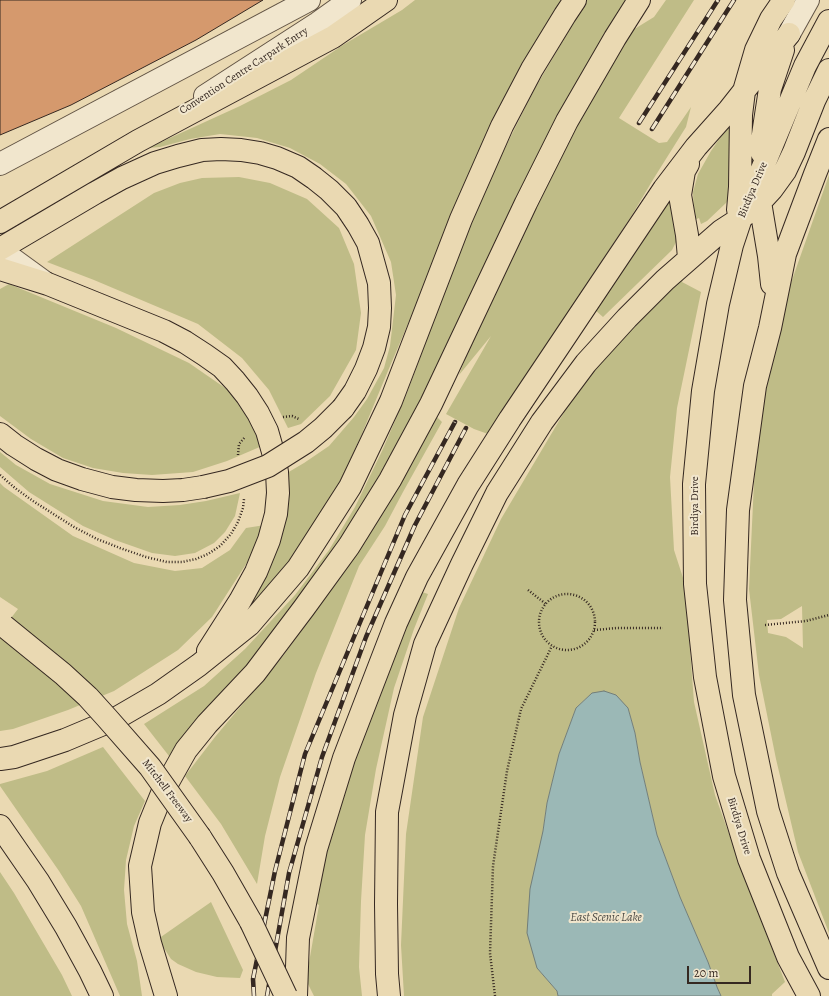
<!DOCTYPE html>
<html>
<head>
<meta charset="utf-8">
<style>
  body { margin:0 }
  #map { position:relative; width:829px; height:996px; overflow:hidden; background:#ead9b2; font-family:Alegreya,serif }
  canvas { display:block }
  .scale { position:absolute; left:687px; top:966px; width:64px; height:18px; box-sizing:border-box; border:2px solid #352821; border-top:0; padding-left:5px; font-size:12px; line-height:14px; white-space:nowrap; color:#352821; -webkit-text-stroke:3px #f1e6cd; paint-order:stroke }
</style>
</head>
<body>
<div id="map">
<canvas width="829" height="996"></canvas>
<div class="scale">20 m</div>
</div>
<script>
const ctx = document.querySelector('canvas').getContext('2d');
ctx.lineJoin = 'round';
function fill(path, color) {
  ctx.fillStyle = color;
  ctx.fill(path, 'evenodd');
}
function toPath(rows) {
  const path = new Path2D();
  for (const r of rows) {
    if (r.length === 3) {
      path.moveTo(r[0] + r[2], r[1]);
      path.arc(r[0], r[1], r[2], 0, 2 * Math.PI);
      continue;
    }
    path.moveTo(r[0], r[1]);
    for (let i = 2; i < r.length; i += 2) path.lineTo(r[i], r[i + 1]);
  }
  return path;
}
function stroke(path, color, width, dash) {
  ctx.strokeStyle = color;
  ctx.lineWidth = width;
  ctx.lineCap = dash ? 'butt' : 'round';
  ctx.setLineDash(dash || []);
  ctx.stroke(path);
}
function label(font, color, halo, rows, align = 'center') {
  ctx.font = font + ' Alegreya,serif';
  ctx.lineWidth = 4;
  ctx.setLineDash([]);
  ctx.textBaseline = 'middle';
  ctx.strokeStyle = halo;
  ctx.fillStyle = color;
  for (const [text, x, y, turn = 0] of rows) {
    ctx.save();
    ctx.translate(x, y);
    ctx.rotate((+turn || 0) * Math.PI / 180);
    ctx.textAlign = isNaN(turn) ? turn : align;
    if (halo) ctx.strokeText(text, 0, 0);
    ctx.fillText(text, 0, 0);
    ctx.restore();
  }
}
const green = toPath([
  [415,0,565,0,481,151,385,378,361,436,337,488,305,544,244,615,268,569,283,532,287,505,287,473,304,463,329,446,354,417,367,399,384,368,390,346,396,295,391,262,371,216,346,184,320,164,290,148,257,138,220,134,190,139,160,147,148,148,240,106,291,80,343,45,402,10],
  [587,0,630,0,425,401,332,555,269,642,186,735,169,756,144,724,204,686,245,649,295,595,329,550,355,507,382,451,407,393,451,274,491,176,534,90],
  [666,0,694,0,619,118,659,143,667,142,691,107,686,127,654,178,632,215,488,434,474,429,446,414,491,336,459,375,466,357,533,210,572,132,628,33,654,17],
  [731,122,731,195,726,203,707,221,701,224,699,218,694,220,693,192,698,174,711,151],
  [829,175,829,933,798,852,776,759,759,675,749,589,754,482,765,389,786,297],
  [802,606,803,648,786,637,768,633,767,620,781,619],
  [239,177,270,183,307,199,339,228,354,264,361,313,356,350,330,396,301,424,288,428,269,390,242,358,198,324,94,280,47,262,154,193,180,183,202,178],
  [671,193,672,214,675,221,677,240,672,250,603,317,595,310],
  [685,274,682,282,701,292,677,408,670,477,674,550,685,584,694,702,715,795,746,881,785,982,772,994,772,996,721,996,717,987,708,962,680,897,657,835,640,762,635,733,628,708,592,693,576,708,559,754,547,803,543,831,537,968,557,991,558,996,404,996,401,945,406,834,423,717,459,608,501,519,569,404,608,349],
  [9,284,116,328,189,363,231,392,247,417,262,446,227,461,193,472,152,475,123,473,93,468,63,458,31,439,0,416,0,289],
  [436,416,442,422,403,492,385,526,359,566,316,673,280,777,265,836,257,884,221,824,185,776,215,737,283,656,331,590],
  [0,452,16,465,50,484,103,501,148,507,180,505,206,501,240,493,235,516,225,532,214,543,195,553,175,556,152,553,115,540,83,526,29,492,0,467],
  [0,483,4,487,73,536,134,563,175,571,202,568,230,550,246,528,265,525,248,561,212,617,178,650,114,691,68,710,13,729,0,731,0,632,18,609,0,597],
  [419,591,428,594,414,629,394,688,376,769,365,835,361,901,359,967,362,996,314,996,306,980,319,905,311,901,347,768],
  [103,747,145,801,134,826,126,860,124,890,127,924,137,961,142,996,120,996,81,906,59,871,0,786,0,784,47,771],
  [0,872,14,893,62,975,72,996,0,996],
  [211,902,243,970,240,978,217,977,196,972,178,964,171,959,158,939]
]);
const water = toPath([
  [604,691,616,695,628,708,635,733,640,762,657,835,680,897,708,962,717,987,721,996,558,996,557,991,537,968,527,933,530,889,543,831,547,803,559,754,576,708,592,693,604,691]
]);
const building = toPath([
  [0,0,263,0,196,40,71,105,0,135,0,0]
]);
const path = toPath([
  [283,417,292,416,299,419],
  [238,455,239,444,245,437],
  [0,475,15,488,33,501,74,527,97,539,120,548,146,557,167,562,182,562,196,559,208,554,220,546,231,534,238,522,243,508,244,499],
  [528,590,546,604],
  [567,622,28],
  [765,625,806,621,829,615],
  [594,630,617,628,663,628],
  [495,996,490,953,493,866,507,771,521,709,552,646]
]);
const minor = toPath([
  [789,34,808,0],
  [205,96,318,23,350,0],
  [0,164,309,0],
  [0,250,44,282]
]);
const highway = toPath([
  [829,139,815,174,785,254,770,328,755,386,738,510,735,600,744,695,768,811,788,873,829,968],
  [762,153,762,141,770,89,783,50],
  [688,164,684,171,680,195,687,235,689,258],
  [760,189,760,202,769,256,772,284],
  [738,210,740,187,741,115,744,91,756,50,771,19,784,0],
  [0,222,138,141,333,37,386,0],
  [0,249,95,193,122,178,155,163,178,156,202,150,221,149,241,150,260,153,277,158,298,167,314,178,329,190,346,207,358,225,368,243,379,283,380,308,379,327,374,348,366,369,355,391,343,408],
  [0,269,48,284,164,331,185,342,205,355,222,367,235,381,247,396,258,413,267,431,273,452,277,472,278,493,276,514,269,540,256,572,240,601,208,651],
  [0,434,14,445,36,459,57,470,82,479,112,487,136,490,163,491,183,490,203,487],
  [0,759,14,757,65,740,115,719,158,694,199,665,249,625,298,568,350,487,391,401,461,219,502,126,532,69,565,15,575,0],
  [0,826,38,881,66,927,90,971,102,996],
  [200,837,223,873,251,922],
  [166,996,150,943,143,912,140,866,150,823,163,791,186,750,207,724,255,673,304,608,349,546,390,480,431,404,526,203,567,121,615,38,639,0],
  [296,996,298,938,316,849,344,758,396,623,417,577,468,485,510,419,664,189,696,147,729,110,789,34],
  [389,996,387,974,386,904,387,812,405,715,425,644,462,564,497,493,542,422,586,363,627,318,665,280,721,231,741,218,760,202,772,189,785,171,794,152,814,101,829,70],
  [809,996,788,957,749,859,724,776,705,677,695,584,694,484,703,391,718,304,732,245,741,218,760,174,805,66,829,21]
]);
const rail = toPath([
  [639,123,718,0],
  [652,129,734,0],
  [254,996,253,979,275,871,305,754,405,515,455,422],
  [267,996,289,873,322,757,366,637,415,525,466,428]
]);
const highwayBridge = toPath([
  [203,487,229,481,268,466,306,442,323,428,343,408],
  [4,626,63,674,88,697,107,718,150,767,200,837],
  [251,922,286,996]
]);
const streetNames = [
  ["Convention Centre Carpark Entry",244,71,-33],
  ["Birdiya Drive",753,190,-67],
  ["Birdiya Drive",695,506,-90],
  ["Mitchell Freeway",167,791,53],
  ["Birdiya Drive",739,826,73]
];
const waterNames = [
  ["East Scenic Lake",606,918]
];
fill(green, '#bfbc87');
fill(water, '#9bb8b6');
stroke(water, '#727e7a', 1);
fill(building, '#d5996d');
stroke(building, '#352821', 1);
stroke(minor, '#625445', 24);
stroke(highway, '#352821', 24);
stroke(path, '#352821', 2.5, [1, 2]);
stroke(minor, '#f1e6cd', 22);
stroke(highway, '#ead9b2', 22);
stroke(rail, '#352821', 4.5);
stroke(rail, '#f1e6cd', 3, [9]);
stroke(highwayBridge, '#352821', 24, []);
stroke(highwayBridge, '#ead9b2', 22);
label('11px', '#352821', '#f1e6cd', streetNames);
label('italic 12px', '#4e4c46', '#f1e6cd', waterNames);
</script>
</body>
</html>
